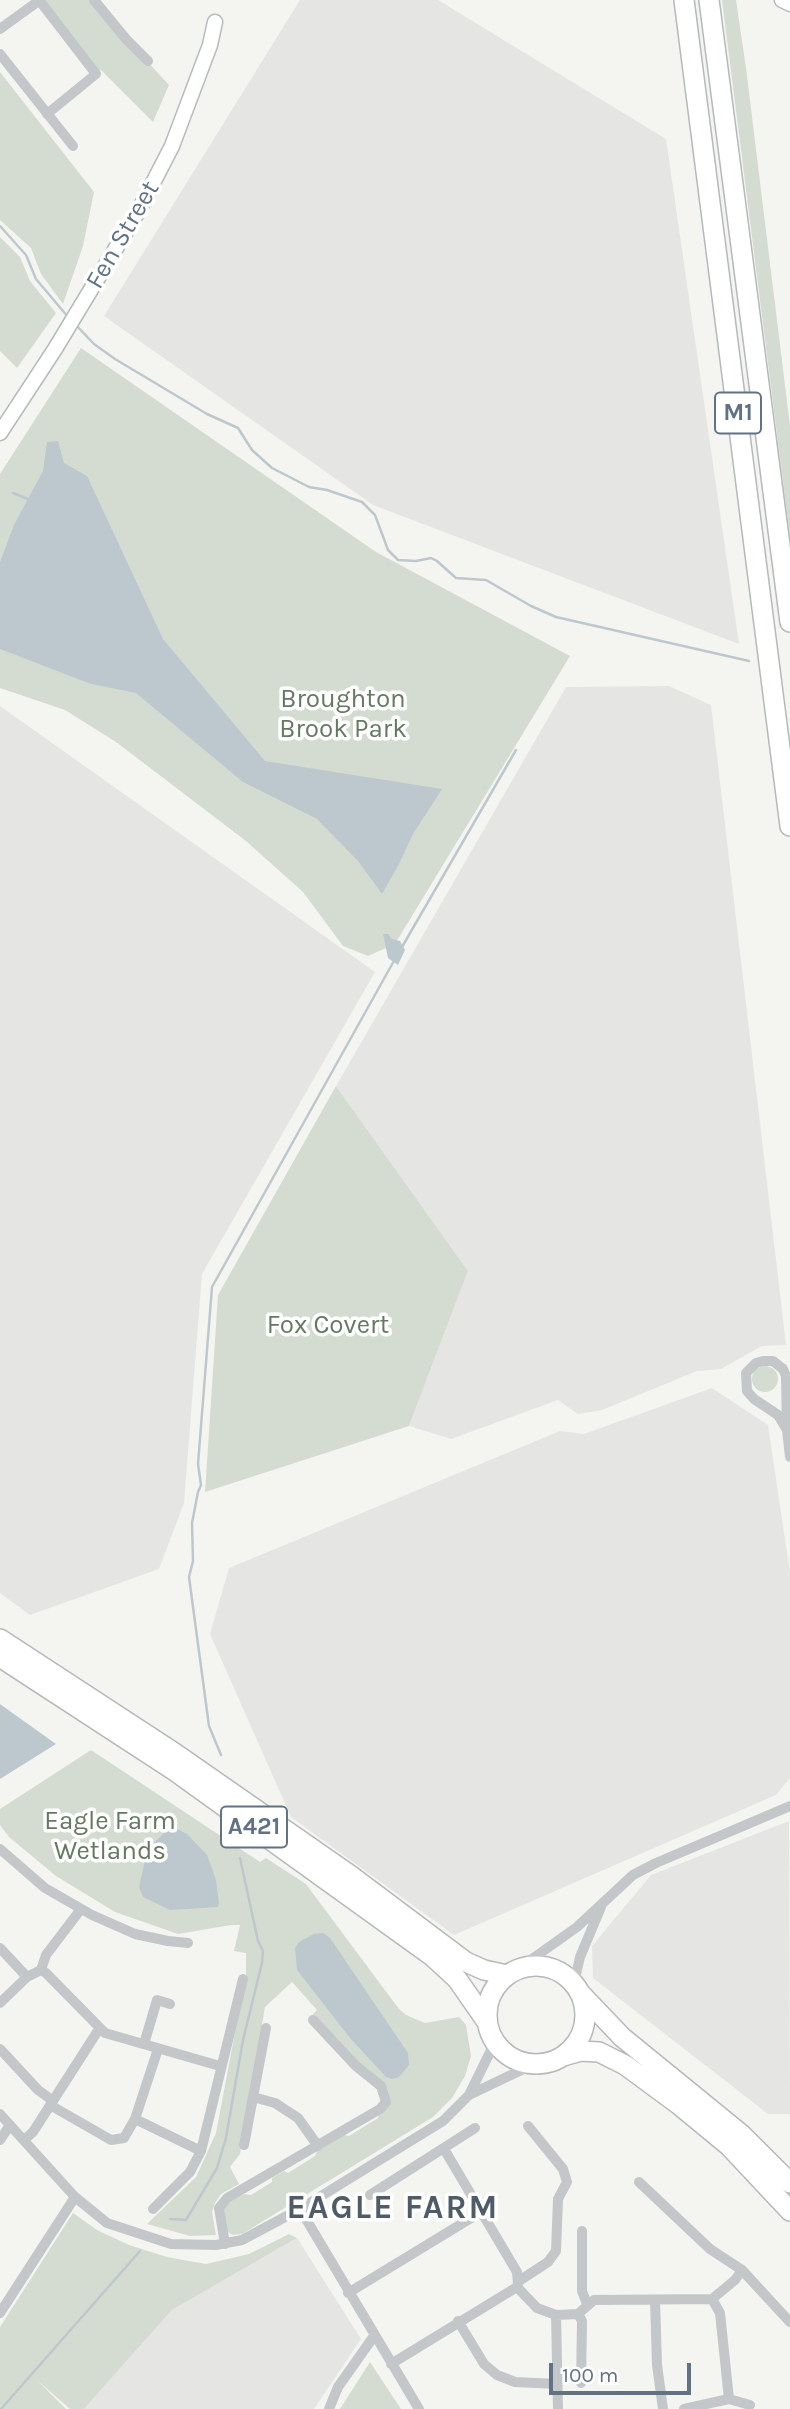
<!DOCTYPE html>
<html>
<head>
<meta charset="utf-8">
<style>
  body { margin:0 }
  #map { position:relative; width:790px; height:2409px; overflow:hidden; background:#f4f5f0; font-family:Karla,sans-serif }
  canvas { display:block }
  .scale { position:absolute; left:549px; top:2363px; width:142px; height:32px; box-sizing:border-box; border:4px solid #617284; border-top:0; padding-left:9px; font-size:21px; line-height:24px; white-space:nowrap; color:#617284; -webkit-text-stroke:5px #fff; paint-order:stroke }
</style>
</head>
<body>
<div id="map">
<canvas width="790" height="2409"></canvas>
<div class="scale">100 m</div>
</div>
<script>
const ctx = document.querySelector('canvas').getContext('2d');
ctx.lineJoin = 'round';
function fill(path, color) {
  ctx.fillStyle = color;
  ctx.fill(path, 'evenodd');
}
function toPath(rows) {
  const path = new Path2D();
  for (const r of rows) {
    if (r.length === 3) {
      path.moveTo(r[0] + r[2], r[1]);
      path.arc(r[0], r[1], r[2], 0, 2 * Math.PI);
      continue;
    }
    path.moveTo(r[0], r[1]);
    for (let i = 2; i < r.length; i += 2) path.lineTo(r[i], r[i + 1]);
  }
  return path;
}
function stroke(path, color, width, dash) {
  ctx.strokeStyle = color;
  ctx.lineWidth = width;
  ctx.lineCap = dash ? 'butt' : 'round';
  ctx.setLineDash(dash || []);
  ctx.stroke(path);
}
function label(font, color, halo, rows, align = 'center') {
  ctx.font = font + ' Karla,sans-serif';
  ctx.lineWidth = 7;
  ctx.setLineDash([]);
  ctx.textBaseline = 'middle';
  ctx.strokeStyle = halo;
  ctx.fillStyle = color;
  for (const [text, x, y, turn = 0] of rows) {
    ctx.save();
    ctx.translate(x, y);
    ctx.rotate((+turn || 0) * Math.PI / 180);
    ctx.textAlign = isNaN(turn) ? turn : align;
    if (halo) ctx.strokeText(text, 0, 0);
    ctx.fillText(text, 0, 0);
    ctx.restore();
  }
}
const built = toPath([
  [300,0,438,0,666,139,739,644,373,505,104,316],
  [669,686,711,705,786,1345,762,1346,721,1369,697,1371,602,1410,578,1414,558,1400,451,1439,409,1426,468,1271,336,1086,566,687],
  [0,706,375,972,202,1274,184,1503,159,1569,30,1615,0,1593],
  [712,1388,768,1425,790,1573,790,1778,776,1795,454,1935,291,1817,210,1634,229,1568,560,1431,584,1434],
  [789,1821,790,2114,768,2114,593,1978,592,1946,651,1875],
  [297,2238,361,2339,314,2409,84,2409,172,2310]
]);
const green = toPath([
  [43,0,91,0,169,85,153,122,101,70,98,71],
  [722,0,736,0,746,68,790,426,790,537],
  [0,72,94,192,83,246,63,304,41,274,31,248,0,220],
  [0,237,20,257,30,281,56,313,17,368,0,351],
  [81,348,376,552,570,656,395,944,368,956,343,946,303,892,246,841,116,742,65,710,0,688,0,474],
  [336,1086,468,1271,409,1426,205,1492,218,1295],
  [765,1379,13],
  [91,1750,260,1862,266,1858,306,1884,399,2009,406,2015,425,2023,459,2017,466,2025,471,2056,465,2076,452,2098,433,2117,242,2234,233,2235,226,2231,224,2208,232,2199,245,2194,251,2195,272,2182,272,2178,284,2171,288,2173,315,2156,318,2149,344,2135,349,2136,378,2118,379,2113,391,2103,342,2056,308,2020,317,2010,292,1982,265,2007,240,2154,230,2167,239,2184,221,2194,215,2203,212,2212,216,2235,190,2236,147,2224,196,2177,216,2133,246,1974,246,1953,234,1951,240,1925,231,1925,178,1934,115,1912,56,1876,9,1837,0,1825,0,1809],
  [73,2213,97,2230,129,2245,167,2257,206,2264,249,2254,289,2234,297,2238,172,2310,84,2409,70,2409,37,2380,66,2409,0,2409,0,2327],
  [370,2362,401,2409,340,2409]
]);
const water = toPath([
  [58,441,64,463,87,476,163,639,265,761,442,789,413,834,399,864,382,894,358,861,317,819,243,782,136,693,91,684,0,649,0,562,14,525,43,471,47,442],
  [383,934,388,934,392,939,400,941,405,950,398,965,388,958],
  [0,1704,56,1744,0,1779],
  [169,1828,177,1829,187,1834,207,1855,216,1880,219,1903,218,1907,170,1910,143,1897,139,1887,146,1856,155,1842],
  [323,1933,330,1938,408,2053,409,2065,399,2077,392,2079,386,2077,350,2038,297,1970,295,1948,299,1942,314,1934]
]);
const stream = toPath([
  [0,226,26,255,36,279,68,317],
  [75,324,94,344,115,359,207,414,238,428,252,450,272,468,309,487,327,490,362,502,375,515,388,550,398,560,416,561,431,558,437,561,456,578,486,580,531,606,556,617,749,661],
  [13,493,28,499],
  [402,947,516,750],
  [221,1755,209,1726,189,1577,193,1561,192,1523,198,1492,201,1485,198,1464,212,1287,395,959],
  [170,2219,186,2220,217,2168,226,2138,243,2040,262,1963,263,1951,258,1941,240,1858],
  [1,2409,140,2251]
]);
const street = toPath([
  [39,0,96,74,47,114],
  [94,0,126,39,148,61],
  [0,29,40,0],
  [0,54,73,146],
  [787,1430,778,1415,754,1399,747,1391,746,1373,756,1363,763,1361,773,1361,783,1369,786,1376,787,1430,790,1457],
  [0,1849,45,1888,92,1915,135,1934,168,1941,188,1943],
  [0,1948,27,1977],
  [518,1969,577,1927,633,1875,656,1863,790,1806],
  [41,1970,46,1955,81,1909],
  [574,1983,580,1957,601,1907],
  [0,2003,27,1977,41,1970,46,1973,105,2033,220,2066],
  [144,2044,157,2000,170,2004],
  [0,2049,38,2090,52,2100],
  [469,2095,495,2042],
  [253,2097,275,2103,298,2118,318,2146],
  [50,2105,111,2140,124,2138,135,2119,158,2049],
  [0,2114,75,2197,107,2223,171,2244,216,2245,242,2240,300,2209,443,2121,469,2095,534,2064],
  [135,2119,201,2151],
  [0,2140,10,2125],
  [24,2140,33,2132,99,2029],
  [244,2145,266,2028],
  [444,2149,517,2272,518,2284],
  [639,2182,710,2249,742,2270,790,2322],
  [370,2195,475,2128],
  [153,2209,190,2172,201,2151,243,1979],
  [300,2209,419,2409],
  [582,2231,582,2291,587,2304],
  [225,2244,219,2208,227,2198,380,2109,386,2102,381,2086,356,2066,313,2020],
  [519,2281,548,2262,556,2251,558,2199,567,2182,563,2169,528,2126],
  [348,2293,481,2212],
  [712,2299,735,2280,742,2270],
  [655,2300,657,2365,663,2409],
  [0,2313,75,2197],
  [578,2314,582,2321,581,2383],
  [556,2315,558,2409],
  [458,2321,484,2364,497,2375,515,2382,557,2384],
  [391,2364,517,2287,537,2308,556,2315,578,2314,594,2300,712,2299,720,2313,729,2399],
  [329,2409,338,2387,374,2336],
  [684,2409,729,2399,750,2405]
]);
const secondary = toPath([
  [782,0,790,4],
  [0,433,55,349,139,210,172,146,210,45,215,22]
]);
const highway = toPath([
  [684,0,790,826],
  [709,0,790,622],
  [0,1639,176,1754,350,1875,466,1962,484,1970,507,1975],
  [0,1657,175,1771,432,1956,457,1979,487,2022],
  [536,2015,49],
  [581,1994,622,2037,741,2134,790,2183],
  [563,2056,581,2051,599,2052,625,2065,678,2104,729,2146,790,2211]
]);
const shields = [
  [738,413,46],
  [254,1827,66]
];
const shieldNames = [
  ["M1",738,413],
  ["A421",254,1827]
];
const streetNames = [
  ["Fen Street",123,235,-60]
];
const parkNames = [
  ["Broughton",343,700],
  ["Brook Park",343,730],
  ["Fox Covert",328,1326],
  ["Eagle Farm",110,1822],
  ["Wetlands",110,1852]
];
const districtNames = [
  ["EAGLE FARM",393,2209]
];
fill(built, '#e5e6e4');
fill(green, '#d4dcd1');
fill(water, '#bdc8ce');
stroke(stream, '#bdc8ce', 2.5);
stroke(secondary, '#b5babf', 17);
stroke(highway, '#b5b9bc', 22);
stroke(street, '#c3c7ca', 10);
stroke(secondary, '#fff', 14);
stroke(highway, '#fff', 19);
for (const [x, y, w] of shields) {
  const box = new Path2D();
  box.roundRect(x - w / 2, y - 20.5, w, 41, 5);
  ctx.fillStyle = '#fff';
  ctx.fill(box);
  stroke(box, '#617284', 2);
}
label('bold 24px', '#617284', null, shieldNames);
label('26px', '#617284', '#fff', streetNames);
label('26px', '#647a60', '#fff', parkNames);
ctx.letterSpacing = '2px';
label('bold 33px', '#4f5c68', '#fff', districtNames);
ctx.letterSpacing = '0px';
</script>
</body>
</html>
